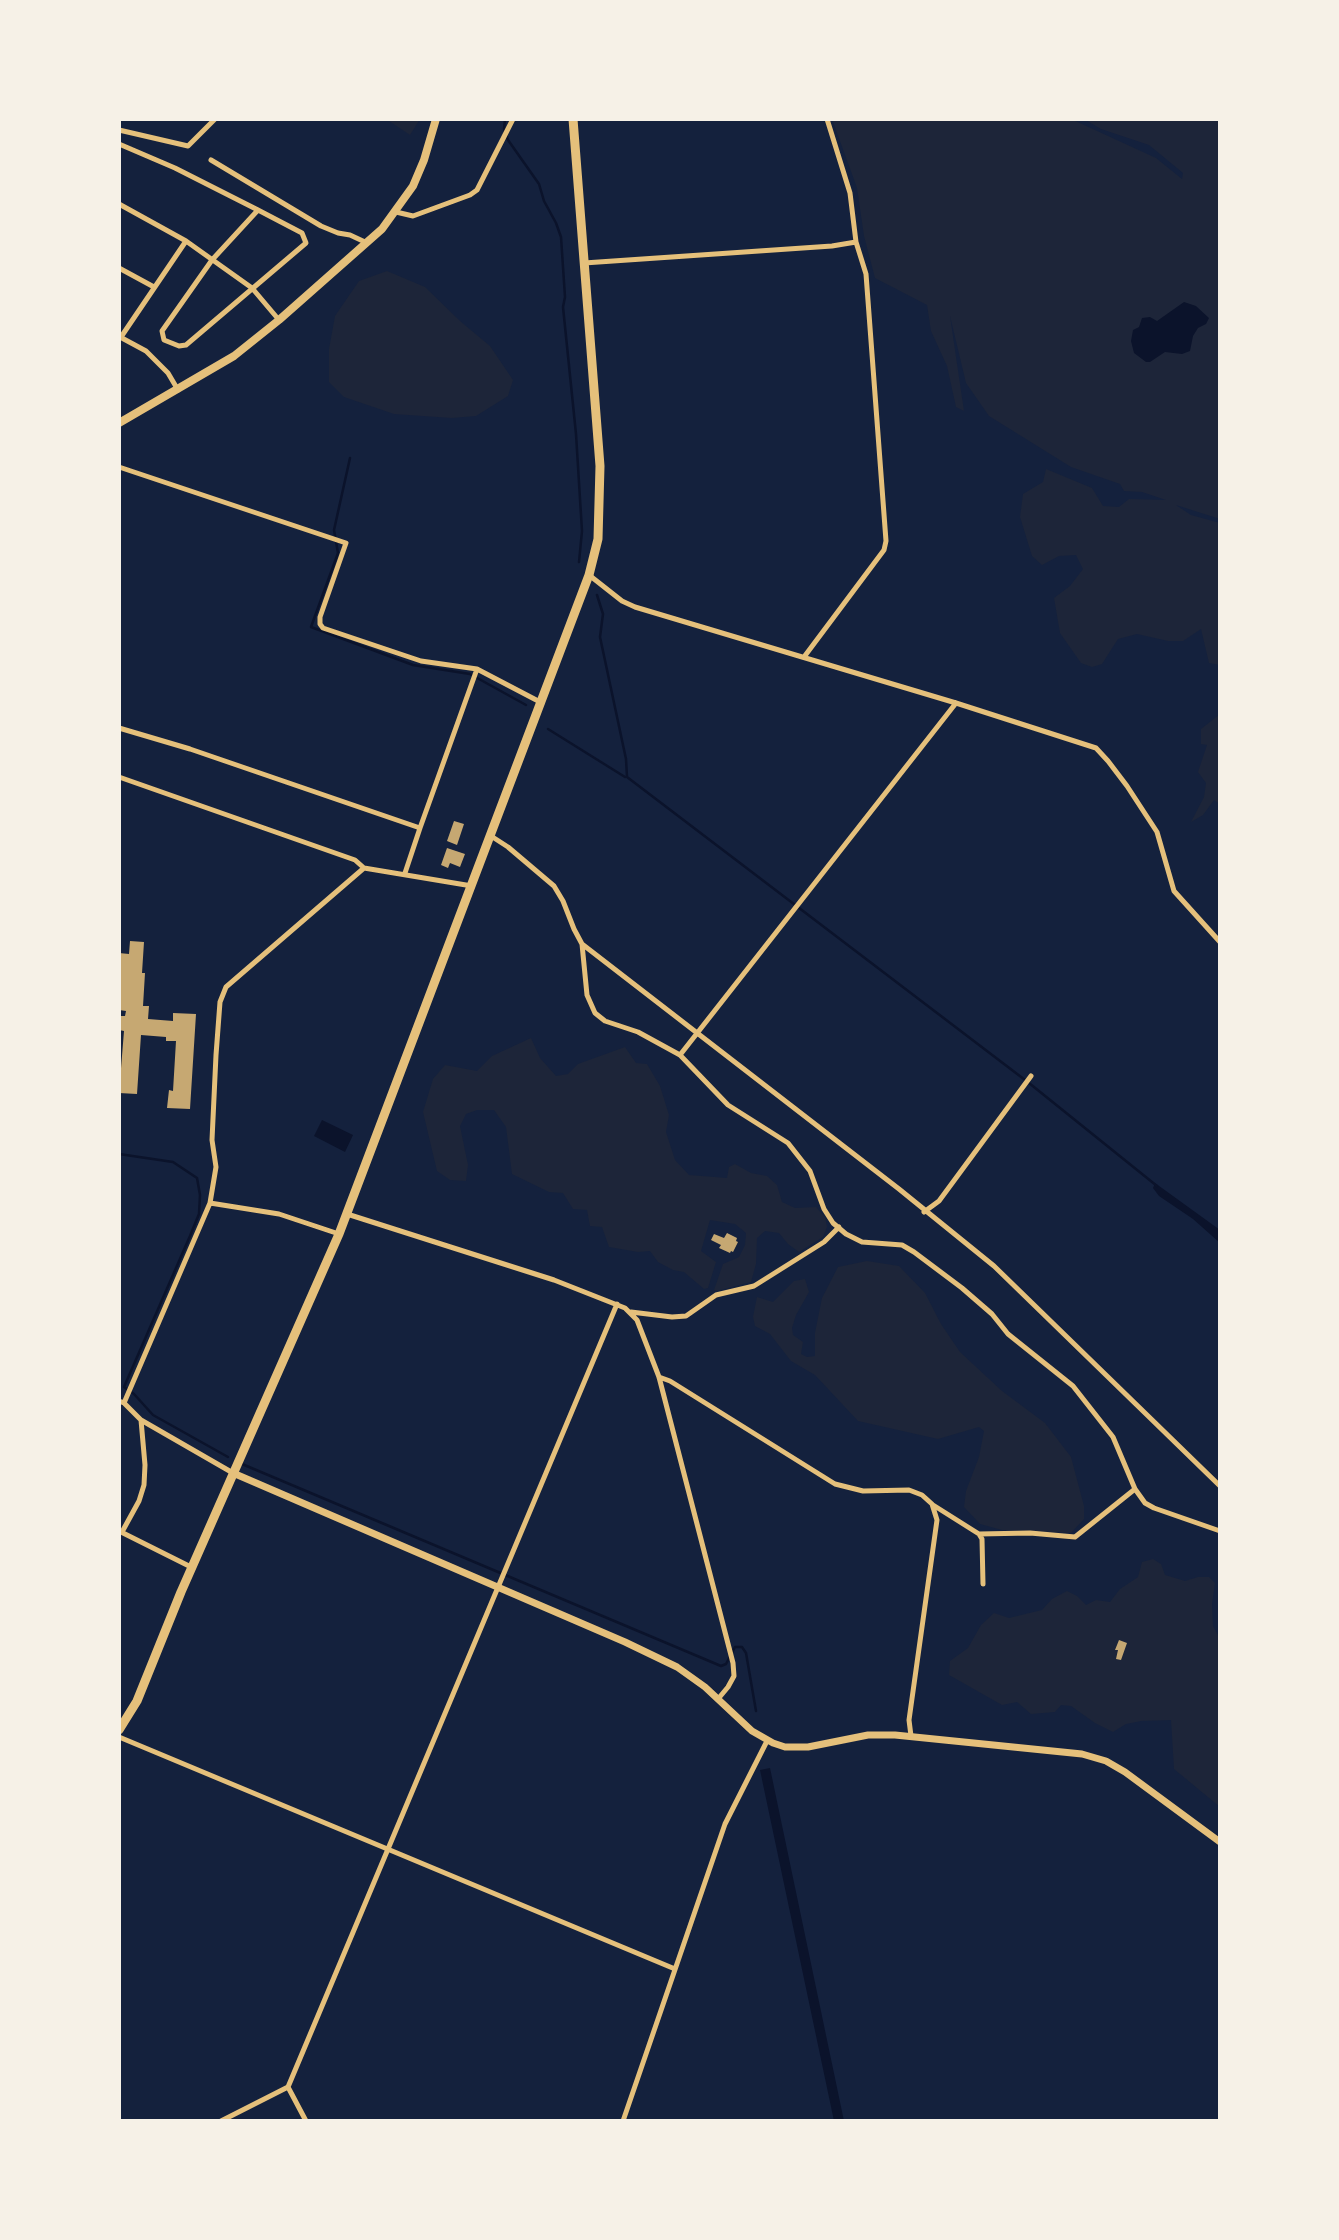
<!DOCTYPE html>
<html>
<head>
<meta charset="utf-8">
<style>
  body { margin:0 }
  #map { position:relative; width:1339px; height:2240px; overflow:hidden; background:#14213d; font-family:"Alegreya Sans",sans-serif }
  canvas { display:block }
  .frame { position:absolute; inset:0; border:121px solid #f6f1e7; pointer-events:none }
</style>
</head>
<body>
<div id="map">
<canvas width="1339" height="2240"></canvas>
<div class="frame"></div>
</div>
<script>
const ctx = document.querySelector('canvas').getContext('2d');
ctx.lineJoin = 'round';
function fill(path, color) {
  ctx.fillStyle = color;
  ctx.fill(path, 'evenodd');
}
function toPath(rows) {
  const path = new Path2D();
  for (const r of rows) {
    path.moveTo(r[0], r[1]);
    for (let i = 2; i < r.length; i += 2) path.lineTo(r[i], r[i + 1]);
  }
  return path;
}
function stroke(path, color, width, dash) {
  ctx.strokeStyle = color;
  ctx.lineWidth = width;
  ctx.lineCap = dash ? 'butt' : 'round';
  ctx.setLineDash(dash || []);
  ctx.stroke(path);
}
const green = toPath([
  [386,119,420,119,410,135],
  [832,119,1071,119,1156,158,1182,179,1183,173,1149,145,1101,129,1084,119,1220,119,1220,519,1176,505,1191,515,1220,523,1220,665,1209,663,1201,629,1183,641,1168,641,1137,634,1118,639,1102,664,1092,667,1081,663,1060,633,1054,598,1070,586,1083,569,1076,555,1059,556,1042,565,1032,556,1020,517,1023,494,1043,482,1046,469,1092,488,1103,506,1119,507,1129,499,1166,500,1142,492,1124,491,1120,484,1071,467,989,416,966,383,950,316,964,411,956,407,947,366,931,331,927,305,875,278,864,236,857,188],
  [387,271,425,287,460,321,490,346,513,380,508,396,476,416,452,418,394,414,344,397,329,382,329,349,335,316,359,281],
  [1220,714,1220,804,1214,800,1203,815,1191,822,1204,797,1206,783,1198,772,1207,745,1201,744,1201,729],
  [531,1038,540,1058,556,1076,568,1074,578,1064,625,1047,636,1063,647,1064,660,1086,669,1115,666,1132,675,1160,689,1175,727,1178,729,1167,735,1164,751,1173,767,1176,777,1185,782,1202,795,1208,816,1207,825,1217,827,1227,823,1237,799,1252,788,1244,779,1233,765,1231,757,1238,756,1264,751,1282,717,1291,714,1290,723,1264,739,1257,745,1245,746,1233,735,1224,710,1220,701,1251,716,1262,708,1288,704,1289,684,1272,673,1270,658,1262,650,1251,638,1252,609,1247,602,1227,590,1226,587,1210,573,1209,563,1193,549,1192,512,1174,506,1127,494,1110,477,1110,466,1114,460,1126,468,1165,466,1181,450,1180,437,1171,423,1112,433,1079,445,1065,477,1071,492,1056],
  [867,1261,899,1266,925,1293,941,1324,960,1352,1002,1391,1045,1423,1071,1457,1084,1506,1084,1519,1071,1533,1002,1530,980,1524,964,1507,966,1491,979,1457,984,1431,979,1427,938,1439,858,1421,815,1375,791,1361,770,1334,755,1326,753,1317,757,1297,773,1302,794,1281,805,1279,809,1292,796,1315,792,1328,793,1335,803,1342,801,1354,807,1357,815,1356,815,1333,822,1298,838,1267],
  [1153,1559,1161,1564,1165,1575,1185,1581,1198,1577,1209,1577,1215,1583,1212,1604,1213,1626,1220,1639,1220,1807,1174,1769,1171,1720,1141,1721,1126,1724,1113,1732,1095,1723,1071,1706,1061,1705,1055,1712,1031,1714,1017,1702,1002,1705,949,1675,950,1661,968,1648,981,1625,994,1613,1009,1618,1042,1610,1052,1599,1067,1591,1077,1596,1086,1605,1096,1600,1110,1602,1120,1589,1138,1577,1142,1562]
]);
const water = toPath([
  [1184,302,1196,306,1209,318,1206,324,1198,328,1193,336,1190,351,1182,354,1165,352,1150,362,1146,362,1134,353,1131,341,1133,330,1139,327,1142,318,1150,317,1157,321],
  [322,1120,353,1135,345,1152,314,1136],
  [1155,1183,1220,1230,1220,1243,1193,1219,1159,1196,1153,1188],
  [770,1768,844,2121,834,2121,760,1770]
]);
const stream = toPath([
  [505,119,504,129,508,140,539,184,544,201,556,223,561,237,565,297,563,307,576,434,582,531,579,562],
  [350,458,334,530,338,553,311,627,413,665,470,674,526,705],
  [597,595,603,614,600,637,626,759,627,777,1029,1083,1157,1186],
  [548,729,625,777],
  [119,1154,173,1162,197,1178,200,1195,199,1214,190,1236,124,1387,134,1394,153,1415,228,1457],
  [242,1464,721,1666,726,1664,735,1647,742,1647,746,1653,756,1711]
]);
const building = toPath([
  [454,821,464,824,457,845,447,841],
  [447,848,465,854,460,867,450,863,448,868,441,865],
  [130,941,144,942,142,973,145,973,143,1006,149,1006,148,1019,173,1021,173,1013,196,1014,190,1109,167,1108,169,1090,173,1091,176,1041,166,1041,166,1037,141,1035,137,1094,119,1093,124,1031,119,1030,119,1016,125,1016,126,1011,119,1010,119,953,129,954],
  [727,1233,737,1238,736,1241,738,1242,733,1252,731,1251,730,1253,719,1248,721,1245,711,1240,714,1234,724,1238],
  [1119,1640,1127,1643,1121,1660,1116,1659,1118,1650,1115,1650]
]);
const minor = toPath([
  [119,130,188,146,215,119],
  [119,144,175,168,258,210,302,233,306,243,186,345,179,346,164,340,162,331,212,260,258,210],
  [211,160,321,226,338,233,350,235,365,242],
  [119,204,186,241,252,288,279,320],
  [396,212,413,216,470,195,477,190,513,119],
  [584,263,832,246,856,242],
  [119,268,154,287],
  [120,337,146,351,168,373,178,390],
  [121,337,186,241],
  [119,467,346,543,320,617,320,624,323,628,421,661,477,669,542,703],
  [589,575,622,601,635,607,956,703,1096,748,1108,761,1127,786,1157,832,1174,891,1220,942],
  [804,657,884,550,886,541,866,274,856,242,850,193,827,119],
  [119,728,190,749,420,828,405,873],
  [119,777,355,860,364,868],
  [420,828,477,669],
  [491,836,508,847,554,886,563,901,574,929,582,944,899,1189,994,1266,1220,1486],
  [582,944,587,995,595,1013,605,1021,638,1032,680,1055,728,1105,788,1143,810,1171,824,1209,833,1223,846,1234,862,1242,902,1245,914,1252,962,1288,992,1314,1008,1334,1073,1386,1113,1437,1135,1489,1145,1503,1154,1508,1220,1531],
  [680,1055,956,703],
  [210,1203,279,1214,339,1234],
  [924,1212,939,1201,1031,1076],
  [347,1214,554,1280,625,1308,637,1320,659,1377,733,1663,734,1676,728,1687,718,1699],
  [631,1312,672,1317,686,1316,716,1295,754,1286,824,1242,839,1227],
  [659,1377,670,1381,835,1484,863,1491,909,1490,922,1495,932,1504,937,1520,909,1720,911,1736],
  [119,1401,124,1403,141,1420,233,1473],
  [124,1403,210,1203,216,1167,212,1140,216,1055,220,1002,226,987,364,868,472,886],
  [933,1505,979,1534,982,1539,983,1584],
  [119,1531,191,1567],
  [122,1532,139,1501,144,1485,145,1465,141,1420],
  [979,1534,1030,1533,1075,1537,1135,1489],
  [119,1737,675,1969],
  [288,2087,306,2121],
  [221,2121,288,2087,617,1304],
  [623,2121,725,1824,767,1741]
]);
const tertiary = toPath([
  [233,1473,625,1642,677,1667,705,1687,752,1731,773,1743,785,1747,808,1747,868,1735,895,1735,1082,1754,1106,1761,1125,1772,1220,1842]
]);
const secondary = toPath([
  [119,423,234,356,279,320,382,229,413,186,424,160,436,119]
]);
const primary = toPath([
  [119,1730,137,1701,181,1592,339,1234,589,575,598,539,600,466,573,119]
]);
fill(green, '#1d2539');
fill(water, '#0b132b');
stroke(stream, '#0b132b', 2.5);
fill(building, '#c6a872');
stroke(minor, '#e5c07b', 5);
stroke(tertiary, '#e5c07b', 7);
stroke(secondary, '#e5c07b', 8);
stroke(primary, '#e5c07b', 9);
</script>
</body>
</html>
